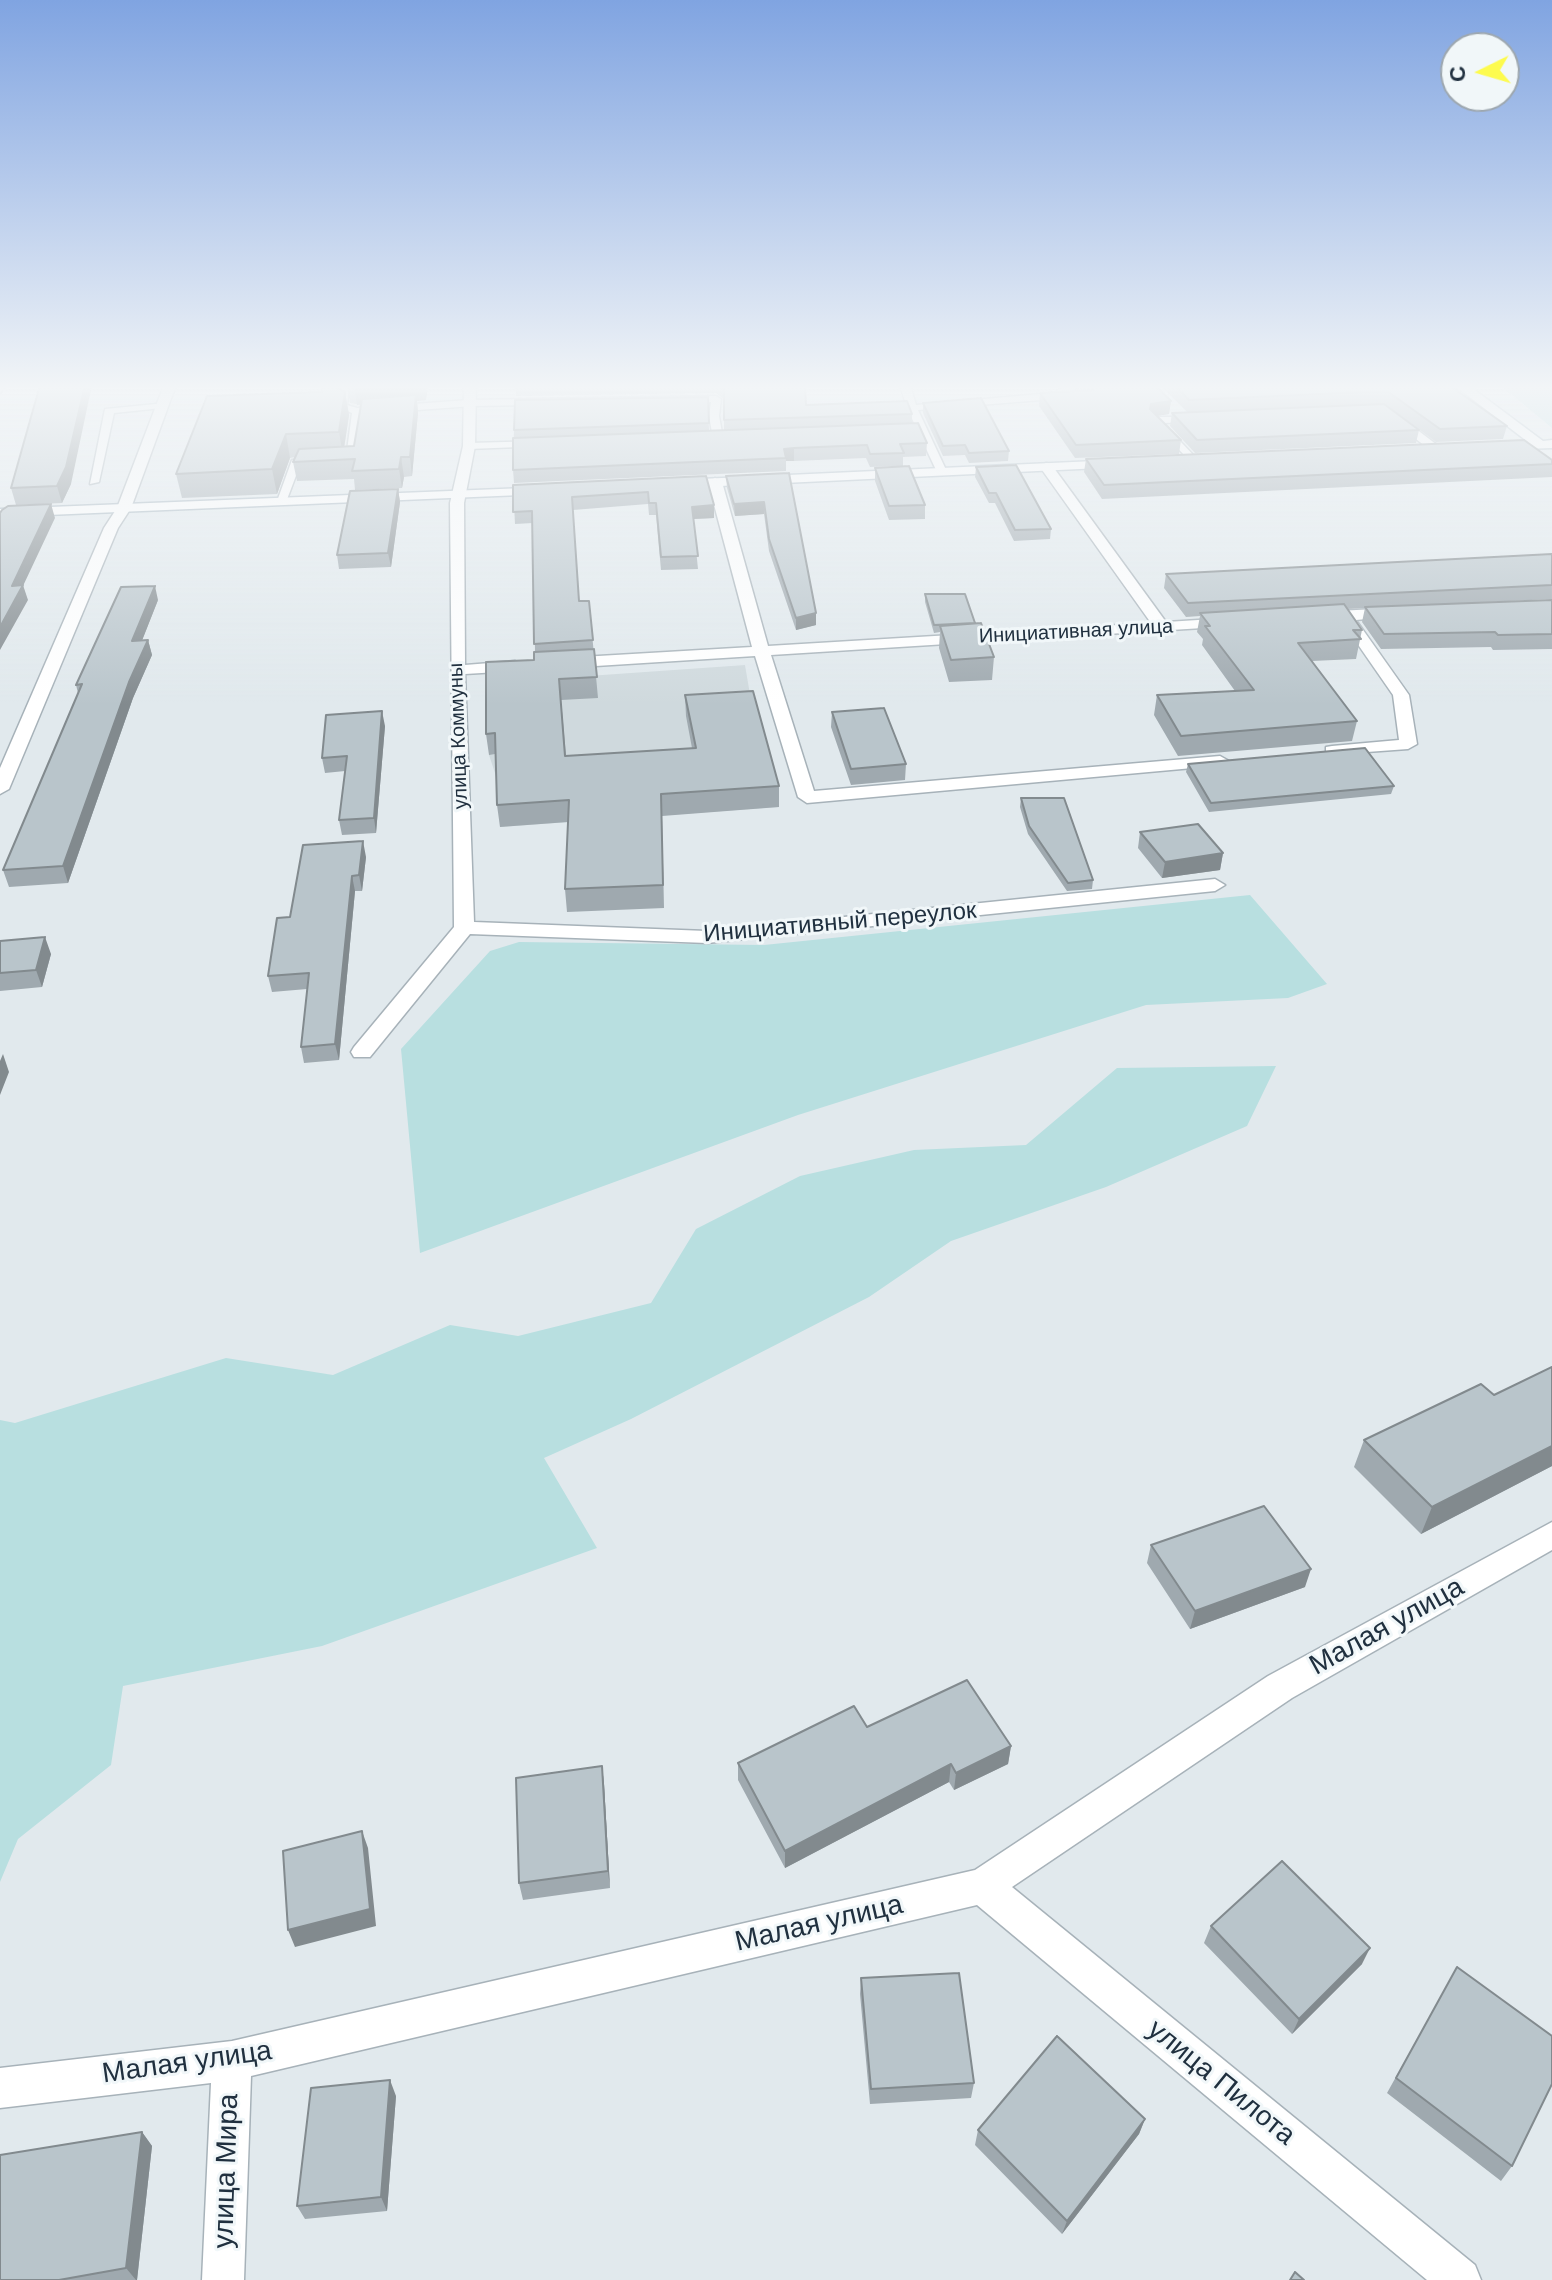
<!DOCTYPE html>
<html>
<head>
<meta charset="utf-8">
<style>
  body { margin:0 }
  #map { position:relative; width:1552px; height:2280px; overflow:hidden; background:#e1e9ed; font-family:Helvetica,sans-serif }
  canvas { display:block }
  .north { position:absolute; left:1440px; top:32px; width:80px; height:80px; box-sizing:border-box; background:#f1f7f9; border:2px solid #9da7af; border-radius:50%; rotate:265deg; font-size:22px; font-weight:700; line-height:32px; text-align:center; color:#20303f }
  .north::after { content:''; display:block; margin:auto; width:28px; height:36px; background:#fdfb4e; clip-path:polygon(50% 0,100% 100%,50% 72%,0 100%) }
</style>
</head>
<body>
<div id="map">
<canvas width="1552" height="2280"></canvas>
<div class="north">С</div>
</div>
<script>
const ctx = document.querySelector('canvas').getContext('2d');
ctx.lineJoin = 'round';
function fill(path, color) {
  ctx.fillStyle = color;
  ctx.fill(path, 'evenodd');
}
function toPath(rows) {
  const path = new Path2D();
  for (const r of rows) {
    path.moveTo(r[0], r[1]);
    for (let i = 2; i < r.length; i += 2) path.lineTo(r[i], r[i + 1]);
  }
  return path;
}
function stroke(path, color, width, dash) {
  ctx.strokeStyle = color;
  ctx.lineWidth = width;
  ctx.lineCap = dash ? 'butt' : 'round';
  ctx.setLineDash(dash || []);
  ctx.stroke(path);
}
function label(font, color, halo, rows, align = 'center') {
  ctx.font = font + ' Helvetica,sans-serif';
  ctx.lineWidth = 6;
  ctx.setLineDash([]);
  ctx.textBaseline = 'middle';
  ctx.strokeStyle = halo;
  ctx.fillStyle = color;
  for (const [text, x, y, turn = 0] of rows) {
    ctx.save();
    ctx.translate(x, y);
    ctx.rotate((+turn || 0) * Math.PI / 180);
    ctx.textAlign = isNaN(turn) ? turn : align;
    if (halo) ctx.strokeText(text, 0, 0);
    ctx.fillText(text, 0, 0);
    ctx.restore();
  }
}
const built = toPath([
  [745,665,753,712,779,807,500,827,498,782,489,755,488,683]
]);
const green = toPath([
  [1500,385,1552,385,1552,428],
  [1250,895,1327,984,1288,998,1146,1005,798,1115,420,1253,401,1049,490,951,519,942,764,945],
  [1276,1066,1247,1126,1106,1187,951,1241,869,1297,631,1419,544,1458,597,1548,322,1646,123,1686,111,1765,18,1839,0,1882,0,1420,15,1423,226,1358,333,1375,450,1325,518,1336,651,1303,696,1229,800,1176,914,1150,1026,1145,1117,1068]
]);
const lane = toPath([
  [0,385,7,385,0,393,0,385],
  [341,385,349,385,347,405,357,408,469,400,716,396,721,399,719,416,723,438,718,441,713,438,709,416,711,402,473,406,362,414,355,463,300,465,286,502,276,504,292,460,346,458,352,413,337,407,341,385],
  [900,385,910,385,916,405,1052,393,1069,385,1082,385,1054,399,918,410,947,472,942,475,937,472,907,408,900,385],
  [166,403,162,408,114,413,99,482,90,484,105,409,166,403],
  [1199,417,1195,422,1163,423,1197,459,1197,463,1193,464,1150,420,1155,417,1199,417],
  [1395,419,1403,419,1441,448,1441,452,1433,452,1395,423,1395,419],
  [541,441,546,444,545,446,469,449,464,446,469,443,541,441]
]);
const street = toPath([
  [164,385,176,385,131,508,118,528,9,789,0,794,0,768,104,528,117,508,164,385],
  [464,385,476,385,475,446,464,503,465,665,515,661,523,666,515,671,465,674,474,922,707,931,1215,879,1225,885,1215,891,707,943,470,934,370,1057,354,1057,351,1052,354,1047,454,927,450,503,463,446,464,385],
  [1046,463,1051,464,1166,622,1230,618,1235,620,1235,626,771,655,814,791,1220,756,1229,761,1226,765,807,803,798,797,755,656,564,668,556,663,564,658,752,647,708,482,715,478,722,482,768,646,1151,623,1040,467,1046,463],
  [1394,608,1402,613,1399,616,1356,620,1409,695,1417,744,1408,749,1326,755,1326,747,1332,746,1399,740,1393,695,1341,620,1319,622,1311,617,1319,612,1394,608],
  [1552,1522,1552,1550,1292,1698,1012,1887,1475,2265,1481,2280,1427,2280,977,1905,251,2076,244,2280,202,2280,211,2083,0,2108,0,2068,232,2041,975,1870,1268,1676,1552,1522]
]);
const secondary = toPath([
  [1454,385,1468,385,1543,441,1552,440,1552,448,1497,450,1497,444,1528,442,1454,385],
  [1117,460,1123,464,1122,467,678,488,671,484,678,480,1117,460],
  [550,487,550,493,545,494,0,517,0,509,550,487]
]);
const wall = toPath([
  [339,385,338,389,345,392,349,415,344,447,354,446,361,405,350,403,347,385,428,385,426,400,417,401,418,413,412,476,404,477,402,488,355,490,354,479,297,481,293,462,295,457,290,458,277,494,182,498,176,474,322,392],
  [515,385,805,385,806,405,912,414,912,424,927,443,926,456,903,457,903,466,870,467,866,458,794,461,786,461,786,471,514,483,513,470,514,430,708,397,709,431,724,430,724,399,716,393,516,396],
  [1081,385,1155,385,1171,401,1169,414,1156,416,1181,440,1179,454,1075,458,1039,406,1040,393,1082,391,1080,389],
  [1160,385,1449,385,1507,426,1503,439,1436,442,1401,416,1419,430,1416,443,1195,453,1170,426,1172,413,1187,412],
  [923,403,1009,451,1008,461,969,463,965,455,943,456,923,413],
  [1086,459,1552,464,1552,477,1102,499,1084,472],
  [976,467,1051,529,1050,539,1014,541,995,503,989,503,975,477],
  [875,468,925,505,925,519,889,520,875,481],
  [789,473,816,613,816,625,796,630,769,551,764,514,735,516,727,488,726,476],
  [706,476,714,505,714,518,693,519,698,569,661,570,656,515,649,515,648,504,573,510,579,601,589,601,598,698,561,700,566,756,692,748,686,716,685,695,779,786,779,807,662,816,664,908,567,912,565,889,568,822,500,827,497,805,495,754,489,755,486,734,534,660,535,652,533,523,515,524,513,485],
  [71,484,62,503,16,505,11,488],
  [398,489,400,502,391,567,339,569,337,555],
  [1552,554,1552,599,1446,604,1552,600,1552,649,1493,650,1491,647,1381,649,1362,622,1365,608,1347,609,1362,630,1356,659,1312,661,1357,721,1352,741,1178,756,1154,715,1157,695,1235,691,1202,645,1203,639,1197,632,1200,616,1186,617,1164,588,1166,574],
  [925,594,975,624,994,657,992,680,949,682,939,648,940,632,934,633,925,602],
  [158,600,142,640,148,640,152,655,133,698,68,883,9,887,3,870,78,693,76,685],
  [832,712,906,764,905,780,851,785,831,727],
  [385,726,376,833,342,835,339,820,345,771,325,773,322,758],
  [1188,764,1394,786,1391,794,1209,812,1186,772],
  [1021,798,1093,880,1092,889,1067,891,1028,834,1020,807],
  [1140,832,1223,853,1220,870,1162,878,1138,848],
  [366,857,362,891,355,891,339,1060,304,1063,301,1047,307,989,272,992,268,976,290,917],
  [0,941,51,954,42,987,0,991],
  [1552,1367,1552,1466,1421,1534,1354,1467,1364,1440,1494,1395],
  [1151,1545,1305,1587,1190,1629,1147,1563],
  [867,1727,1011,1746,1008,1764,954,1790,949,1782,785,1868,738,1780,738,1763],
  [602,1766,604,1784,610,1888,523,1900,519,1883],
  [1211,1926,1362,1964,1292,2034,1204,1943],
  [1457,1967,1512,2166,1501,2181,1387,2093],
  [861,1978,974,2083,971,2098,870,2104,860,1994],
  [396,2096,387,2211,305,2219,297,2206],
  [1145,2119,1139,2134,1062,2234,975,2145,978,2130],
  [142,2132,152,2146,137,2280,0,2280]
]);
const shadedWall = toPath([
  [85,385,92,385,71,484,62,503,57,486],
  [354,385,428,385,426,400,417,401,418,413,412,476,410,457,415,401,357,405],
  [345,392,349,415,343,455,339,432],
  [1171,401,1169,414,1150,417,1151,404],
  [286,434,290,458,277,494,272,469],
  [794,448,794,461,786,461,784,449],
  [401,457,404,477,402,488,399,469],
  [398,489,400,502,391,567,388,553],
  [764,502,764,514,735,516,734,504],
  [51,504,55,518,23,586,23,585,28,600,0,650,0,627,12,586],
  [714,505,714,518,692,519,692,507],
  [155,586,158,600,136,656,132,641],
  [816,613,816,625,796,630,796,618],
  [148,640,152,655,133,698,68,883,63,866,129,682],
  [382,711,385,726,376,833,374,818],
  [363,841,366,857,362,891,359,875],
  [1223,853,1220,870,1162,878,1165,862],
  [352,876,355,891,339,1060,335,1044],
  [45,937,51,954,42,987,36,970],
  [3,1054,9,1072,0,1095,0,1061],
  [1552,1446,1552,1466,1421,1534,1432,1507],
  [1311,1569,1305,1587,1190,1629,1195,1611],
  [1011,1746,1008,1764,954,1790,956,1773],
  [951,1764,949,1782,785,1868,785,1851],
  [602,1766,604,1784,610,1888,608,1871],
  [362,1831,368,1848,376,1926,295,1947,288,1930],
  [1370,1948,1362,1964,1292,2034,1299,2019],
  [390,2080,396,2096,387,2211,381,2197],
  [1145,2119,1139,2134,1062,2234,1067,2221],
  [142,2132,152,2146,137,2280,136,2280,126,2268]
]);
const building = toPath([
  [40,385,85,385,66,467,57,486,11,488,40,385],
  [323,385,331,385,345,392,339,432,286,434,272,469,176,474,207,396,322,392,323,385],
  [719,385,805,385,806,405,907,401,912,414,724,420,724,389,719,385],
  [1090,385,1155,385,1171,401,1151,404,1150,409,1181,440,1076,445,1040,393,1094,390,1090,385],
  [1175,385,1449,385,1507,426,1440,429,1387,391,1189,400,1175,385],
  [416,395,410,457,401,457,399,469,352,471,355,459,293,462,299,449,354,446,362,399,416,395],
  [708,397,709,423,514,430,515,400,708,397],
  [981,398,1009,451,969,453,965,445,943,446,923,403,981,398],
  [1384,404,1419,430,1197,440,1172,413,1384,404],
  [918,423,927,443,900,444,904,453,870,454,867,445,794,448,784,449,786,458,513,470,513,438,918,423],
  [1524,440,1552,460,1552,464,1104,485,1086,459,1524,440],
  [1016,465,1051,529,1015,530,996,493,989,493,976,467,1016,465],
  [909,466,925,505,889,506,875,468,909,466],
  [789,473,816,613,796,618,769,539,764,502,734,504,726,476,789,473],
  [706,476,714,505,692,507,698,556,661,557,656,503,649,503,648,492,572,497,579,601,589,601,593,640,534,644,532,511,513,512,513,485,706,476],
  [398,489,388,553,337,555,350,491,398,489],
  [51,504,12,586,23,585,0,627,0,513,2,510,8,506,51,504],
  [1552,554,1552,585,1188,603,1166,574,1552,554],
  [155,586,132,641,148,640,129,682,63,866,3,870,82,684,76,685,121,587,155,586],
  [925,594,965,594,975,623,934,625,925,594],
  [1552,600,1552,634,1498,635,1495,632,1384,634,1365,607,1552,600],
  [1344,604,1362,630,1353,630,1361,639,1298,643,1357,721,1181,736,1157,695,1254,690,1205,626,1210,626,1200,613,1344,604],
  [981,623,994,657,951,660,940,626,981,623],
  [594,649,597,677,559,679,565,756,696,748,685,695,753,691,779,786,661,794,663,885,565,889,569,800,497,805,495,733,486,734,486,662,534,660,534,652,594,649],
  [884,708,906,764,851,769,832,712,884,708],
  [382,711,374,818,339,820,347,756,322,758,326,715,382,711],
  [1365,748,1394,786,1211,803,1188,764,1365,748],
  [1021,798,1064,798,1093,880,1068,883,1029,826,1021,798],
  [1198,824,1223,853,1165,862,1140,832,1198,824],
  [363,841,359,875,352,876,335,1044,301,1047,309,973,268,976,277,918,290,917,303,845,363,841],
  [45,937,36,970,0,973,0,941,45,937],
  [1552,1367,1552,1446,1432,1507,1364,1440,1481,1384,1494,1395,1552,1367],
  [1264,1506,1311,1569,1195,1611,1151,1545,1264,1506],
  [967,1680,1011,1746,956,1773,951,1764,785,1851,738,1763,854,1706,867,1727,967,1680],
  [602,1766,608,1871,519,1883,516,1778,602,1766],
  [362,1831,370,1909,288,1930,283,1851,362,1831],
  [1282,1861,1370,1948,1299,2019,1211,1926,1282,1861],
  [1457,1967,1552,2036,1552,2084,1512,2166,1396,2078,1457,1967],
  [959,1973,974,2083,871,2089,861,1978,959,1973],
  [1057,2036,1145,2119,1067,2221,978,2130,1057,2036],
  [390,2080,381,2197,297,2206,311,2088,390,2080],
  [142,2132,126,2268,59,2280,0,2280,0,2155,142,2132],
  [1295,2272,1304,2280,1290,2280,1295,2272]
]);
const farStreetnames = [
  ["Инициативная улица",1076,632,-3],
  ["улица Коммуны",459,736,-92]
];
const streetNames = [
  ["Инициативный переулок",840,923,-5]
];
const nearStreetnames = [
  ["Малая улица",1387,1627,-29],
  ["Малая улица",819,1924,-13],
  ["Малая улица",187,2063,-8],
  ["улица Пилота",1221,2083,39],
  ["улица Мира",227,2171,-88]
];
fill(built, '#cfd9dd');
fill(green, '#b8dfe0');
stroke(lane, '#a7b2b9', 3);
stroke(street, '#a7b2b9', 3);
stroke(secondary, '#a4b4bf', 3);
fill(lane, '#fff');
fill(street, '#fff');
fill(secondary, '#fff');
fill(wall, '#9fa9af');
fill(shadedWall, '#828a8e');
fill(building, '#b9c5cb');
stroke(building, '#828a8e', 2);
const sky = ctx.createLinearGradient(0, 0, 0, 705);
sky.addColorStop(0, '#80a4e1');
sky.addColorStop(0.55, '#f2f5f7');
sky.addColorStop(1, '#f2f5f700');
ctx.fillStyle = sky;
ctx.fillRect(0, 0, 1552, 705);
label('20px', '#20303f', '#f1f7f9', farStreetnames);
label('24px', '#20303f', '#f1f7f9', streetNames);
label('28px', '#20303f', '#f1f7f9', nearStreetnames);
</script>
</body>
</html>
